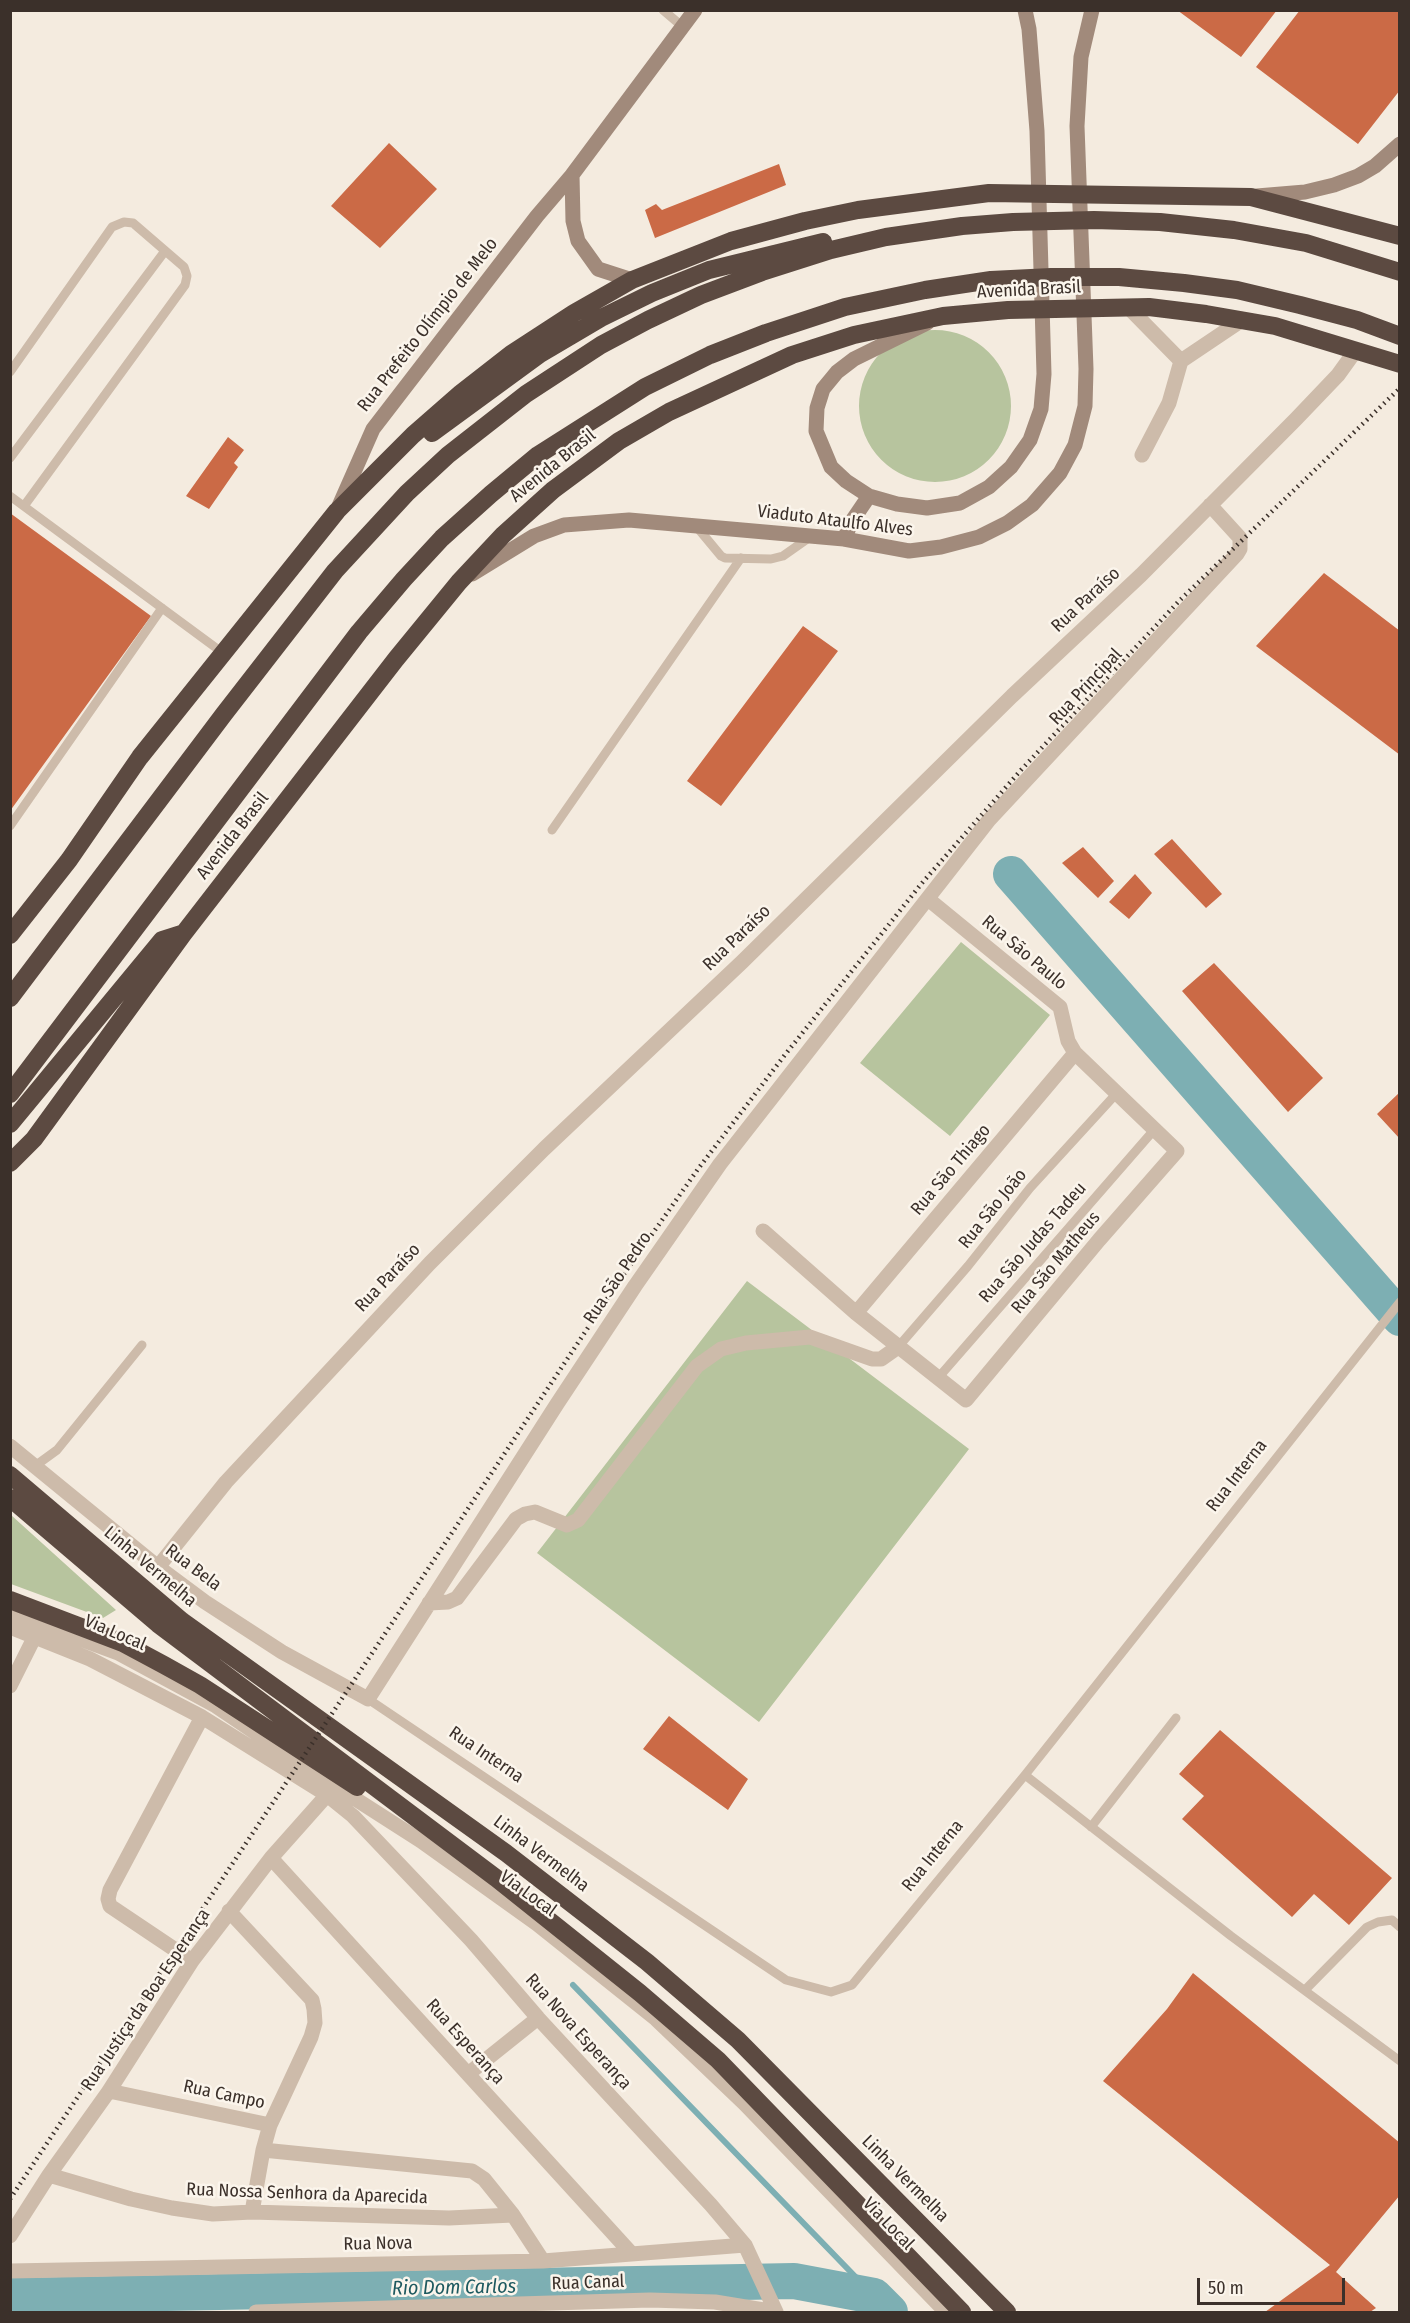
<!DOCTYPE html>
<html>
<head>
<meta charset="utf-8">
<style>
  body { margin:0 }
  #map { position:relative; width:1410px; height:2323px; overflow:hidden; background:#f4ebdf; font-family:"Fira Sans Condensed",sans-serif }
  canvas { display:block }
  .frame { position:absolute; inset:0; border:12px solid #3b302a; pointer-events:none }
  .scale { position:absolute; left:1197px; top:2278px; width:148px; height:27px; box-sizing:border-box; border:3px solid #3b302a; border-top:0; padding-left:8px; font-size:18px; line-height:21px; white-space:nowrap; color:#3b302a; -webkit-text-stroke:4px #fbf5ec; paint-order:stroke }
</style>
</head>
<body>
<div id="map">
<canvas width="1410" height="2323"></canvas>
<div class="frame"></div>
<div class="scale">50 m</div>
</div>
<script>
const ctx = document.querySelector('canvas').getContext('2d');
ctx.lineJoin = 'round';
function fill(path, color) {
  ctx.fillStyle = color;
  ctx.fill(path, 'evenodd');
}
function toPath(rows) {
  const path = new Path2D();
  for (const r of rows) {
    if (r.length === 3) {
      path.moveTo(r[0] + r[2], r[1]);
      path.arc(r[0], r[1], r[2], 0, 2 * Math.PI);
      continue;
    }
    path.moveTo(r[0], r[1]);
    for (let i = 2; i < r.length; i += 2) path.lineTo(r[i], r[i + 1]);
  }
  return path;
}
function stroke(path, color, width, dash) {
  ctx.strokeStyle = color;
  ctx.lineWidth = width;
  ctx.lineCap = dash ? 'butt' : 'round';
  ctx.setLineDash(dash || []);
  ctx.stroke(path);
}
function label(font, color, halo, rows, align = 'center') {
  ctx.font = font + ' "Fira Sans Condensed",sans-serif';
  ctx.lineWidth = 5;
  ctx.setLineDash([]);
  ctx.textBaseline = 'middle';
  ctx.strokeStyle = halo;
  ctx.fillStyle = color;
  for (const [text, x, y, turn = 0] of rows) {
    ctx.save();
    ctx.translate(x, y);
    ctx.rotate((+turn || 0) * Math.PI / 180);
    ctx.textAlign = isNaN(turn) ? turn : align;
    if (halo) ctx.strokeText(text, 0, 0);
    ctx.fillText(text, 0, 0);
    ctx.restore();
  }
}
const green = toPath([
  [935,406,76],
  [961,942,1050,1015,950,1136,860,1063],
  [747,1281,969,1449,759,1722,537,1553],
  [11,1515,116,1610,103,1618,11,1584]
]);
const stream = toPath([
  [573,1985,874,2296]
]);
const river = toPath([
  [1011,874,1400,1318],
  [10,2296,794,2281,874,2296,890,2312]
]);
const building = toPath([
  [1177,10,1277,10,1241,57],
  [1300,10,1400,10,1400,90,1358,144,1256,67],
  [389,143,437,189,380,248,331,206],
  [779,164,786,185,655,238,645,210,656,204,662,210],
  [228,437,244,450,234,463,238,467,209,509,186,496],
  [10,513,151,616,10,811],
  [1324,573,1400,631,1400,755,1256,646],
  [803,626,838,651,721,806,687,781],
  [1172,839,1222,894,1206,908,1154,854],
  [1083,847,1114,881,1098,898,1062,863],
  [1135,874,1152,893,1129,919,1109,902],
  [1214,963,1323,1078,1288,1112,1182,991],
  [1400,1092,1400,1139,1377,1114],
  [669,1716,748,1779,728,1810,643,1749],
  [1220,1730,1392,1878,1349,1925,1314,1894,1292,1917,1182,1819,1204,1796,1179,1774],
  [1193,1973,1400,2143,1400,2195,1336,2272,1376,2308,1370,2312,1265,2312,1330,2265,1103,2081,1167,2009]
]);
const lane = toPath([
  [663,10,683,27],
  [10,372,112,227,124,222,133,223,184,267,187,276,185,285,24,506],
  [10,458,165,251],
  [10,496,223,653],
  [696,526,721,556,725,558,771,559,783,556,810,537],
  [10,826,162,608],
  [552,830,741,558],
  [898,1347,968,1266,1030,1188,1116,1094],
  [938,1378,1154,1130],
  [35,1466,57,1450,142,1345],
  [368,1699,786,1980,831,1992,852,1985,1025,1775,1400,1302],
  [1025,1775,1231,1936,1400,2061],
  [1091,1827,1176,1718],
  [1305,1990,1367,1927,1378,1922,1392,1920,1400,1927]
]);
const street = toPath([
  [1128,307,1181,361,1242,320],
  [1142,455,1169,403,1181,361],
  [763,1231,856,1313,966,1400,1099,1240,1177,1151,1075,1053,1068,1041,1060,1007,928,899],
  [856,1313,1075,1053],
  [10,1446,158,1567,205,1602,282,1652,368,1699,557,1404,635,1286,720,1164,989,820,1237,554,1240,549,1240,538,1210,505],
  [158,1567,226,1482,430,1263,544,1149,742,962,1012,696,1141,575,1296,419,1338,375,1356,350],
  [429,1603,448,1602,457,1598,516,1519,525,1514,535,1512,567,1525,578,1520,697,1366,721,1349,746,1343,810,1337,872,1359,881,1359,898,1347],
  [10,1613,118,1653,216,1706,318,1775,421,1841,537,1924,656,2019,744,2103,946,2312],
  [10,1627,90,1659,202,1717,327,1795,353,1816,471,1940,538,2018,711,2205,745,2245,776,2312],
  [10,1686,35,1636],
  [271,1858,631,2253],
  [192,1961,110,1906,108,1899,110,1890,202,1717],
  [468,2074,538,2018],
  [109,2091,270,2125,311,2037,315,2023,314,2009,312,2000,229,1911],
  [263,2150,472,2171,484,2179,513,2215],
  [49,2175,131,2199,172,2208,213,2214,252,2212,449,2218,513,2215,543,2261],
  [252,2212,263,2150,270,2125],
  [10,2236,49,2175,109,2091,192,1961,271,1858,327,1795],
  [10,2271,543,2261,745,2245],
  [256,2312,650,2300,715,2302,776,2312]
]);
const secondary = toPath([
  [572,175,573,221,578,241,598,269,632,280],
  [1257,196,1305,192,1334,185,1358,176,1375,166,1400,144],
  [927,323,854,359,837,372,823,389,817,408,816,431,831,467,846,481,869,496,897,504,927,508,960,503,989,487,1011,467,1030,440,1041,409,1044,374,1037,131,1029,29,1025,10],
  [339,506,373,429,537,216,572,175,695,10],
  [844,539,852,521,869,496],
  [472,574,534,536,564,525,629,520,844,539,909,551,941,547,979,537,1007,523,1032,505,1060,473,1075,445,1085,406,1086,369,1077,126,1081,57,1092,10]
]);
const highway = toPath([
  [432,433,540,354,601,318,652,293,709,270,823,242],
  [10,935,69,860,140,757,337,511,413,435,461,393,511,354,574,313,632,280,731,241,805,221,858,210,989,193,1251,197,1400,236],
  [10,998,224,714,335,571,407,493,448,455,526,394,601,345,648,320,701,295,762,272,831,250,886,237,962,226,1013,222,1094,220,1160,222,1234,230,1306,243,1400,272],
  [10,1094,359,632,404,579,442,538,491,494,538,455,645,387,710,355,766,333,845,307,925,290,991,280,1051,277,1119,277,1184,283,1237,290,1300,305,1357,320,1400,336],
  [10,1124,162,940,184,933],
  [10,1163,34,1139,184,933,396,659,459,582,503,535,553,490,619,441,669,412,792,355,854,335,943,316,1008,310,1149,307,1206,314,1275,326,1400,364],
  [10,1475,182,1621,506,1853,647,1962,738,2040,1007,2312],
  [10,1498,158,1624,496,1878,640,1993,718,2060,962,2312],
  [10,1600,123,1643,164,1665,200,1685,357,1787]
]);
const rail = toPath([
  [10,2199,617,1284,698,1169,784,1056,922,883,1021,770,1180,600,1400,388]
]);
const streetNames = [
  ["Avenida Brasil",1029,290,-3],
  ["Rua Prefeito Olímpio de Melo",428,325,-52],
  ["Avenida Brasil",553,466,-39],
  ["Viaduto Ataulfo Alves",835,521,7],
  ["Rua Paraíso",1086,600,-43],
  ["Rua Principal",1086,687,-47],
  ["Avenida Brasil",233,836,-52],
  ["Rua Paraíso",737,938,-44],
  ["Rua São Paulo",1024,953,40],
  ["Rua São Thiago",951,1170,-50],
  ["Rua São João",993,1209,-51],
  ["Rua São Judas Tadeu",1033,1243,-49],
  ["Rua São Matheus",1056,1263,-50],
  ["Rua Paraíso",388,1278,-47],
  ["Rua São Pedro",618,1278,-56],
  ["Rua Interna",1237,1476,-52],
  ["Linha Vermelha",150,1567,40],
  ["Rua Bela",193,1568,37],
  ["Via Local",115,1633,23],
  ["Rua Interna",486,1755,34],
  ["Linha Vermelha",541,1854,37],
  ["Rua Interna",933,1856,-51],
  ["Via Local",528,1894,36],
  ["Rua Justiça da Boa Esperança",146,2000,-56],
  ["Rua Nova Esperança",578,2032,48],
  ["Rua Esperança",465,2042,48],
  ["Rua Campo",224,2095,12],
  ["Linha Vermelha",905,2179,45],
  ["Rua Nossa Senhora da Aparecida",307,2194,2],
  ["Via Local",888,2224,46],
  ["Rua Nova",378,2244,-1],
  ["Rua Canal",588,2283,-2]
];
const waterNames = [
  ["Rio Dom Carlos",454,2288,-1]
];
fill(green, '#b7c49e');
stroke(stream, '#7dafb3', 6);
stroke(river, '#7dafb3', 36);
fill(building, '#cb6a46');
stroke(lane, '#cdbbaa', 9);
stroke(street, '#cdbbaa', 15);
stroke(secondary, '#a18a7b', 15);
stroke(highway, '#5c4a41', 18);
stroke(rail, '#3b302a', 4.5, [1.5, 4.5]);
label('18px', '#3b302a', '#fbf5ec', streetNames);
label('italic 20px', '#1d595f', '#fbf5ec', waterNames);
</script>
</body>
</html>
